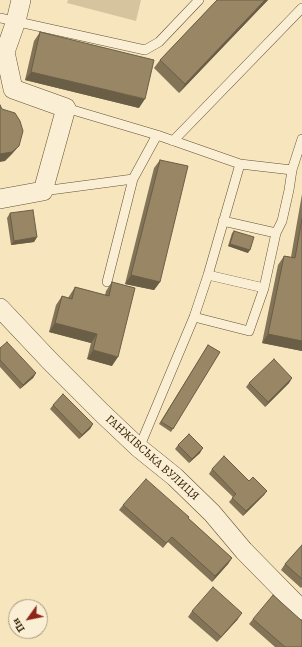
<!DOCTYPE html>
<html>
<head>
<meta charset="utf-8">
<style>
  body { margin:0 }
  #map { position:relative; width:302px; height:647px; overflow:hidden; background:#f7e6bd; font-family:Alegreya,serif }
  canvas { display:block }
  .north { position:absolute; left:8px; top:599px; width:40px; height:40px; box-sizing:border-box; background:#faefd4; border:1px solid #aa9c81; border-radius:50%; rotate:237deg; font-size:11px; font-weight:700; line-height:16px; text-align:center; color:#321f05 }
  .north::after { content:''; display:block; margin:auto; width:14px; height:18px; background:#8f2418; clip-path:polygon(50% 0,100% 100%,50% 72%,0 100%) }
</style>
</head>
<body>
<div id="map">
<canvas width="302" height="647"></canvas>
<div class="north">Пн</div>
</div>
<script>
const ctx = document.querySelector('canvas').getContext('2d');
ctx.lineJoin = 'round';
function fill(path, color) {
  ctx.fillStyle = color;
  ctx.fill(path, 'evenodd');
}
function toPath(rows) {
  const path = new Path2D();
  for (const r of rows) {
    path.moveTo(r[0], r[1]);
    for (let i = 2; i < r.length; i += 2) path.lineTo(r[i], r[i + 1]);
  }
  return path;
}
function stroke(path, color, width, dash) {
  ctx.strokeStyle = color;
  ctx.lineWidth = width;
  ctx.lineCap = dash ? 'butt' : 'round';
  ctx.setLineDash(dash || []);
  ctx.stroke(path);
}
function label(font, color, halo, rows, align = 'center') {
  ctx.font = font + ' Alegreya,serif';
  ctx.lineWidth = 3;
  ctx.setLineDash([]);
  ctx.textBaseline = 'middle';
  ctx.strokeStyle = halo;
  ctx.fillStyle = color;
  for (const [text, x, y, turn = 0] of rows) {
    ctx.save();
    ctx.translate(x, y);
    ctx.rotate((+turn || 0) * Math.PI / 180);
    ctx.textAlign = isNaN(turn) ? turn : align;
    if (halo) ctx.strokeText(text, 0, 0);
    ctx.fillText(text, 0, 0);
    ctx.restore();
  }
}
const green = toPath([
  [68,0,141,0,136,21,67,3]
]);
const service = toPath([
  [0,18,145,50,159,42,199,0],
  [66,108,157,135,240,164,208,275,194,317,139,448],
  [173,141,302,8],
  [240,164,292,170],
  [43,191,133,179,157,135],
  [223,221,276,233],
  [208,275,264,288],
  [107,282,133,179],
  [194,317,249,331,264,288,276,233,282,221,289,190,292,170,302,139]
]);
const minor = toPath([
  [0,199,43,191,66,108,13,89,5,52,16,21,21,0],
  [0,308,50,361,102,413,139,448,175,477,212,513,244,551,302,610]
]);
const wall = toPath([
  [217,0,268,0,179,93,154,68,160,60],
  [40,32,139,108,25,80,34,41],
  [160,160,160,282,154,290,125,284,154,168],
  [302,194,302,351,262,343,278,265,284,256,291,257],
  [10,213,37,237,34,242,11,245,7,218],
  [234,231,248,253,228,246,232,233],
  [112,282,112,366,87,359,91,343,49,332,56,305,62,296,68,298,75,287,105,295,106,291],
  [208,345,220,352,171,432,159,424],
  [0,348,36,373,33,378,20,389,0,367],
  [292,378,289,383,265,407,246,387,249,383],
  [53,405,93,424,90,429,79,439,50,409],
  [178,445,200,453,189,463,175,449],
  [212,469,249,481,267,491,264,495,243,516,229,502,233,497,209,474],
  [123,505,188,518,232,558,228,564,212,582,168,542,163,548,119,510],
  [302,545,302,587,301,588,281,570,285,564],
  [192,611,238,619,217,642,188,617],
  [253,619,302,647,275,647,249,624]
]);
const shadedWall = toPath([
  [265,0,268,0,179,93,185,84],
  [31,72,145,99,139,108,25,80],
  [19,146,12,154,5,161,0,162,0,154],
  [37,237,34,242,11,245,14,241],
  [230,244,250,250,248,253,228,246],
  [131,275,160,282,154,290,125,284],
  [55,323,97,334,91,343,49,332],
  [268,334,302,341,302,351,262,343],
  [93,350,118,357,112,366,87,359],
  [36,373,33,378,20,389,23,385],
  [292,378,289,383,265,407,268,402],
  [93,424,90,429,79,439,82,435],
  [203,448,200,453,189,463,192,459],
  [267,491,264,495,243,516,246,511],
  [232,558,228,564,212,582,215,576],
  [242,613,238,619,217,642,221,637]
]);
const building = toPath([
  [217,0,265,0,185,84,160,60,217,0],
  [40,32,154,60,145,99,31,72,40,32],
  [0,105,2,109,15,113,20,121,23,131,19,146,12,152,0,154,0,105],
  [160,160,188,166,160,282,131,275,160,160],
  [33,210,37,237,14,241,10,213,33,210],
  [302,219,302,341,268,334,284,256,295,258,302,219],
  [234,231,254,237,250,250,230,244,234,231],
  [112,282,135,288,118,357,93,350,97,334,55,323,62,296,72,299,75,287,109,296,112,282],
  [7,342,36,373,23,385,0,360,0,348,7,342],
  [208,345,220,352,173,429,161,422,208,345],
  [274,359,292,378,268,402,249,383,274,359],
  [63,394,93,424,82,435,53,405,63,394],
  [189,434,203,448,192,459,178,445,189,434],
  [224,456,249,481,253,477,267,491,246,511,232,498,236,494,212,469,224,456],
  [146,479,189,517,188,518,232,558,215,576,172,537,166,543,123,505,146,479],
  [302,545,302,579,285,564,302,545],
  [213,587,242,613,221,637,192,611,213,587],
  [273,595,302,621,302,647,285,647,253,619,273,595]
]);
const streetNames = [
  ["ГАНЖІВСЬКА ВУЛИЦЯ",152,458,42]
];
fill(green, '#d6c49e');
stroke(service, '#635133', 10);
stroke(minor, '#635133', 20);
stroke(service, '#faefd4', 9);
stroke(minor, '#faefd4', 19);
fill(wall, '#837357');
fill(shadedWall, '#6a5e47');
fill(building, '#988665');
stroke(building, '#6a5e47', 1);
label('12px', '#321f05', '#faefd4', streetNames);
</script>
</body>
</html>
